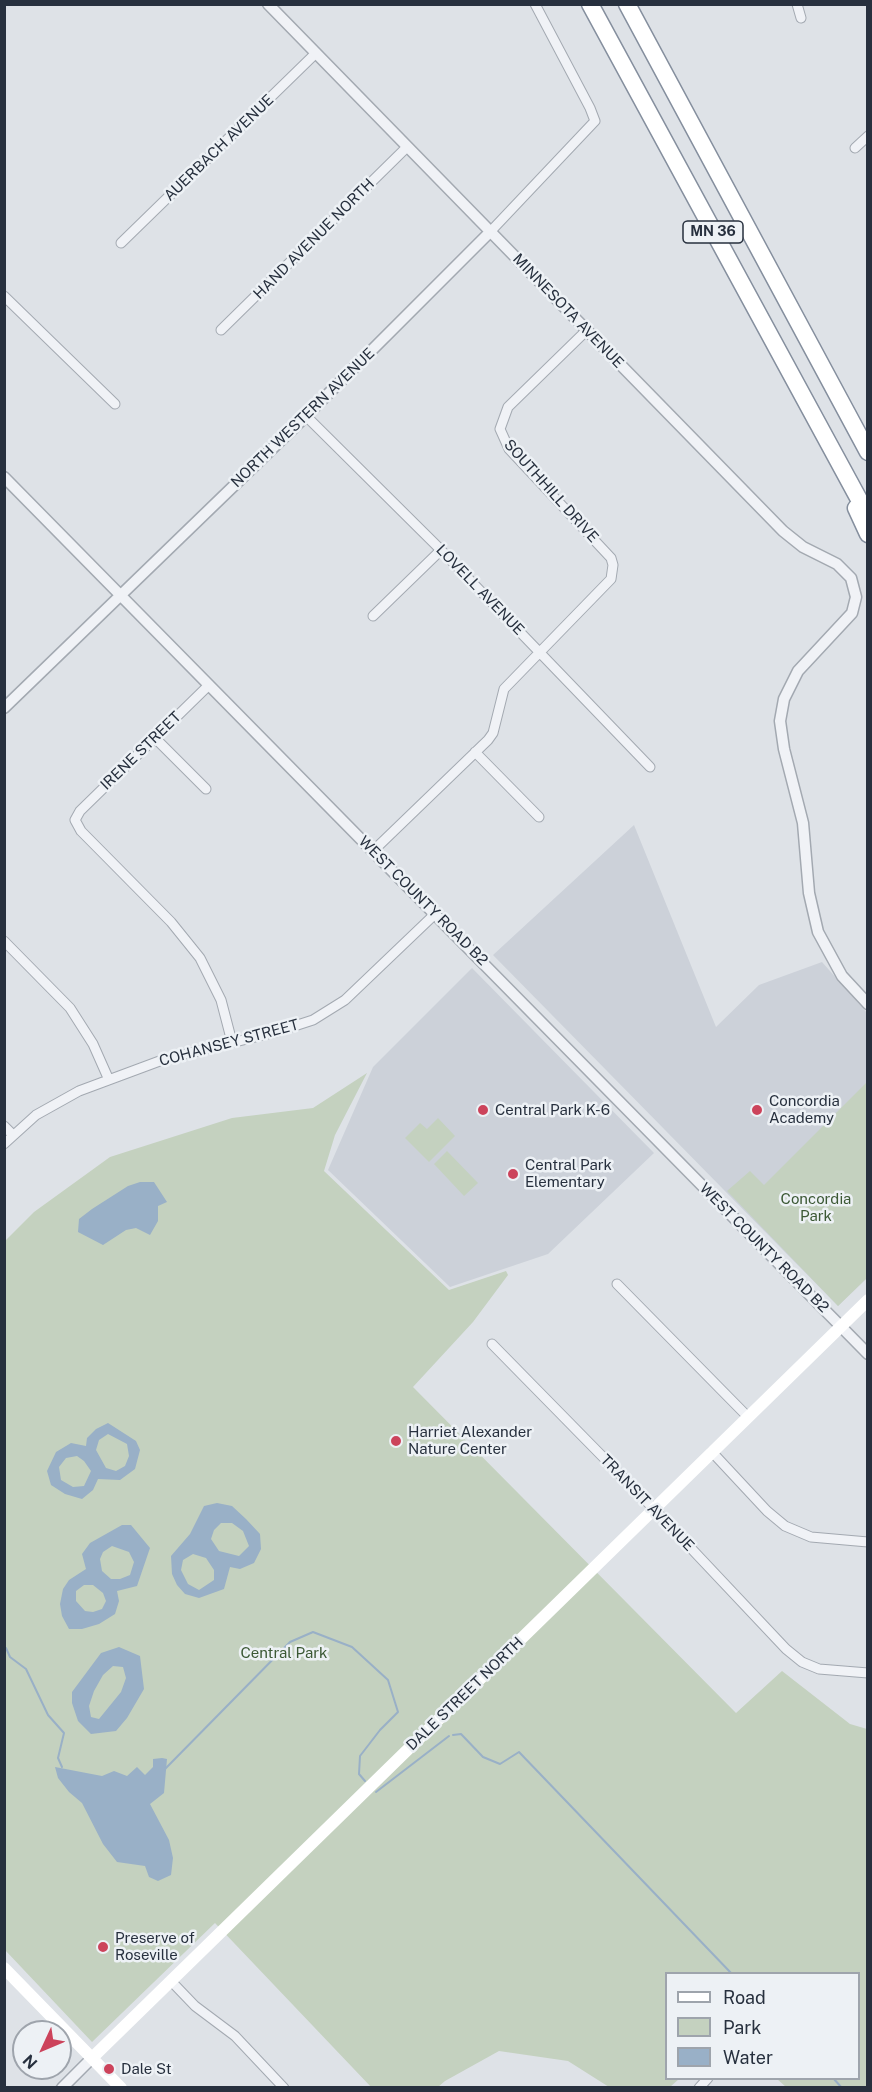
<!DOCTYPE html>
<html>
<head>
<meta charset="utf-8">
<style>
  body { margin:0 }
  #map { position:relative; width:872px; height:2092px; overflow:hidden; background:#dee2e7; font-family:"Public Sans",sans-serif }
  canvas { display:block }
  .frame { position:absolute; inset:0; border:6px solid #27303e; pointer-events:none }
  .legend { position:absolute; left:665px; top:1972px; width:195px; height:108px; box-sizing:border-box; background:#edf1f5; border:2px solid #9ea4ac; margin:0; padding:8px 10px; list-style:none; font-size:18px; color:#27303e }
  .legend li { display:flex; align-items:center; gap:12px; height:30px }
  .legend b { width:30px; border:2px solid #9ea4ac }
  .north { position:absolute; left:12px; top:2020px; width:60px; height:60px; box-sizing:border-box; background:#edf1f5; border:2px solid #9ea4ac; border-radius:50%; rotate:226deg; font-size:16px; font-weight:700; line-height:24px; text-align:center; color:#27303e }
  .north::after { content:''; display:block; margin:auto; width:21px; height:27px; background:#cc435b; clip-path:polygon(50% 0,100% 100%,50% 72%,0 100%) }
</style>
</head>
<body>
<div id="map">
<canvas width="872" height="2092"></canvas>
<div class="frame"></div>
<ul class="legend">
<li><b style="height:8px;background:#fff"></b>Road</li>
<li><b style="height:16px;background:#c4d1bf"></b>Park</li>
<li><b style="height:16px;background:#99b0c7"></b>Water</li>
</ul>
<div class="north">N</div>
</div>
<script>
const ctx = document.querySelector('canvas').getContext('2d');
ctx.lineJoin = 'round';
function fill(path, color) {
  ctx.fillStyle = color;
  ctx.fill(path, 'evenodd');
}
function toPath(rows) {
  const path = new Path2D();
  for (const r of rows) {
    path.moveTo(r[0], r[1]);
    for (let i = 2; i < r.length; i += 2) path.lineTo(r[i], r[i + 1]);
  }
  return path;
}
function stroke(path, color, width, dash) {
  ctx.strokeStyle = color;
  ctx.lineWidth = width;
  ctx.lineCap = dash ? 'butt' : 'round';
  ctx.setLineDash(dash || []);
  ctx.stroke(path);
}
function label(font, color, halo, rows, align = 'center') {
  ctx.font = font + ' "Public Sans",sans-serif';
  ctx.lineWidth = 5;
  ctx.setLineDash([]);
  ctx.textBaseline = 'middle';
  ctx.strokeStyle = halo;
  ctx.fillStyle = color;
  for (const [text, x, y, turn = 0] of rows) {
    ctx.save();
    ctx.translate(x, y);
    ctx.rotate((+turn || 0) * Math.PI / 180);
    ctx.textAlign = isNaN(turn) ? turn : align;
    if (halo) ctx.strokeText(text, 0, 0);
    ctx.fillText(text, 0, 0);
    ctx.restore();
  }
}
const built = toPath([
  [634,825,716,1027,759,985,822,962,867,1013,867,1278,838,1306,493,955],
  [472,968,654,1153,548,1254,450,1287,328,1170,373,1067]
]);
const green = toPath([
  [367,1073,335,1135,324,1171,449,1290,506,1271,508,1275,473,1322,413,1387,736,1713,782,1671,850,1724,867,1729,867,2087,786,2087,777,2079,858,2078,858,1974,666,1974,666,2078,679,2079,670,2087,609,2087,568,2061,499,2051,445,2081,438,2087,372,2088,215,1923,92,2042,5,1950,5,1241,34,1212,110,1157,232,1118,313,1108],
  [867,1082,867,1278,838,1306,727,1191,750,1171,764,1185],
  [438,1118,455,1136,429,1162,405,1138,420,1123,427,1129],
  [447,1151,478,1183,464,1196,434,1164]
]);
const water = toPath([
  [140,1182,154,1182,167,1202,158,1206,158,1221,150,1235,136,1228,126,1230,103,1245,78,1232,79,1219,92,1209,128,1186],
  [108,1423,136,1441,140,1450,135,1469,120,1480,98,1479,93,1490,82,1499,65,1494,51,1485,47,1471,56,1452,71,1443,86,1446,87,1438,96,1429],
  [108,1434,127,1444,129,1456,125,1466,116,1471,106,1468,96,1450,99,1440],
  [77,1456,84,1461,91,1471,84,1486,73,1487,61,1480,59,1467,66,1458],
  [217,1503,232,1506,246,1519,260,1534,261,1549,254,1563,240,1569,230,1567,224,1589,199,1598,185,1594,177,1585,172,1574,171,1556,190,1534,204,1506],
  [221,1523,232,1523,243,1531,249,1546,239,1556,219,1551,211,1539,214,1530],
  [193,1554,206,1558,214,1570,214,1580,199,1590,188,1584,181,1570,183,1560],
  [122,1525,131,1525,150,1548,137,1586,117,1591,119,1601,115,1614,99,1624,82,1629,69,1629,62,1616,60,1604,63,1589,69,1580,86,1569,82,1554,90,1543],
  [112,1546,129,1552,134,1562,130,1575,120,1579,111,1579,102,1571,100,1559,103,1552],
  [84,1585,93,1585,103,1593,106,1601,102,1609,93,1612,85,1611,76,1601,76,1591],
  [119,1647,140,1656,144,1689,127,1718,116,1731,91,1734,78,1721,72,1703,72,1692,101,1653],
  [113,1666,123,1667,126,1678,121,1692,99,1719,91,1717,89,1706,94,1691,103,1675],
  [162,1758,167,1759,164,1793,150,1804,169,1840,173,1858,171,1875,158,1881,149,1877,145,1866,117,1862,103,1844,82,1803,69,1792,58,1778,55,1767,102,1776,114,1771,127,1776,137,1767,145,1775,153,1767,153,1759]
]);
const stream = toPath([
  [6,1648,10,1657,26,1669,48,1715,64,1733,58,1758,62,1767],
  [453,1735,461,1734,483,1757,500,1764,519,1752,732,1974],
  [165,1769,290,1642,313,1632,352,1647,388,1680,398,1712,380,1730,360,1756,359,1774,365,1781],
  [376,1792,449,1736],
  [833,2078,842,2088]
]);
const minor = toPath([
  [797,4,801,18],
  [855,148,868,136],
  [490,232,595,121,590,108,535,4],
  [121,243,316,53],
  [4,296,115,404],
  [221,330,407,147],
  [306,416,441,550,650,767],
  [373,616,441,550],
  [209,685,80,811,75,820,81,831,171,922,200,958,221,1000,232,1042],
  [155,738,206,789],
  [475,752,539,817],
  [373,851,488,740,493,733,504,689,611,579,613,565,611,558,509,449,500,429,508,407,587,330],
  [4,941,70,1008,93,1044,109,1080],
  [4,1126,13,1135],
  [4,1144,36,1115,79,1091,165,1059,276,1032,313,1020,345,1000,435,914],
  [617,1284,748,1417],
  [492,1344,654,1509,786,1649,802,1662,819,1669,868,1673],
  [712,1452,767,1511,785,1526,811,1537,868,1542],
  [171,1981,195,2006,235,2036,284,2088],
  [699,2088,708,2078]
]);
const tertiary = toPath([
  [268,4,783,531,803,547,837,564,851,578,856,597,852,613,798,671,784,699,780,721,784,749,803,823,809,893,818,932,842,976,868,1004],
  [4,477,868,1354],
  [4,708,306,416,490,232],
  [62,2088,92,2058]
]);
const secondary = toPath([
  [4,1968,121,2088],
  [92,2058,868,1300]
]);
const motorway = toPath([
  [590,4,868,516],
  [627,4,868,452],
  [856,508,868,534]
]);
const markers = [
  [483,1110,6,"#cc435b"],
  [757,1110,6,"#cc435b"],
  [513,1174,6,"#cc435b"],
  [396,1441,6,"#cc435b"],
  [103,1947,6,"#cc435b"],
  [109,2069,6,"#cc435b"]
];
const shields = [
  [713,232,60]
];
const shieldNames = [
  ["MN 36",713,232]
];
const streetNames = [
  ["AUERBACH AVENUE",219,148,-44],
  ["HAND AVENUE NORTH",314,239,-45],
  ["MINNESOTA AVENUE",568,311,46],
  ["NORTH WESTERN AVENUE",303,418,-44],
  ["SOUTHHILL DRIVE",551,491,48],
  ["LOVELL AVENUE",480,590,46],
  ["IRENE STREET",141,751,-44],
  ["WEST COUNTY ROAD B2",423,901,45],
  ["COHANSEY STREET",229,1043,-15],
  ["WEST COUNTY ROAD B2",764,1248,45],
  ["TRANSIT AVENUE",647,1503,46],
  ["DALE STREET NORTH",465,1694,-44]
];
const poiNames = [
  ["Concordia",769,1101],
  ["Academy",769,1118],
  ["Central Park K-6",495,1110],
  ["Central Park",525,1165],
  ["Elementary",525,1182],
  ["Harriet Alexander",408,1432],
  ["Nature Center",408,1449],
  ["Preserve of",115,1938],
  ["Roseville",115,1955],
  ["Dale St",121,2069]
];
const parkNames = [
  ["Concordia",816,1199],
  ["Park",816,1216],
  ["Central Park",284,1653]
];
fill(built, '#ccd1d9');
fill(green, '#c4d1bf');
fill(water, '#99b0c7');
stroke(stream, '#99b0c7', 2);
stroke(minor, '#a3a9b1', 11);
stroke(tertiary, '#a3a9b1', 13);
stroke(motorway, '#858f9e', 19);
stroke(minor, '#f0f2f6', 9);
stroke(tertiary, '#f0f2f6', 10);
stroke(secondary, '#fff', 12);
stroke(motorway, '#fff', 16);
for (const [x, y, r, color] of markers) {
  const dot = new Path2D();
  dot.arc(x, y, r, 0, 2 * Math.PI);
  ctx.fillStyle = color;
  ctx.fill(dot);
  stroke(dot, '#edf1f5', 2);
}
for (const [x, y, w] of shields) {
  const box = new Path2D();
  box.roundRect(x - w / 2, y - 11, w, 22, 4.5);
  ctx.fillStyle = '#edf1f5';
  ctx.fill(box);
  stroke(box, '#27303e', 1.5);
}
label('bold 14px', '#27303e', null, shieldNames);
label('15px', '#27303e', '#edf1f5', streetNames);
label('15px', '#27303e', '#edf1f5', poiNames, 'left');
label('15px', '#3c5935', '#edf1f5', parkNames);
</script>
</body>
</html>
